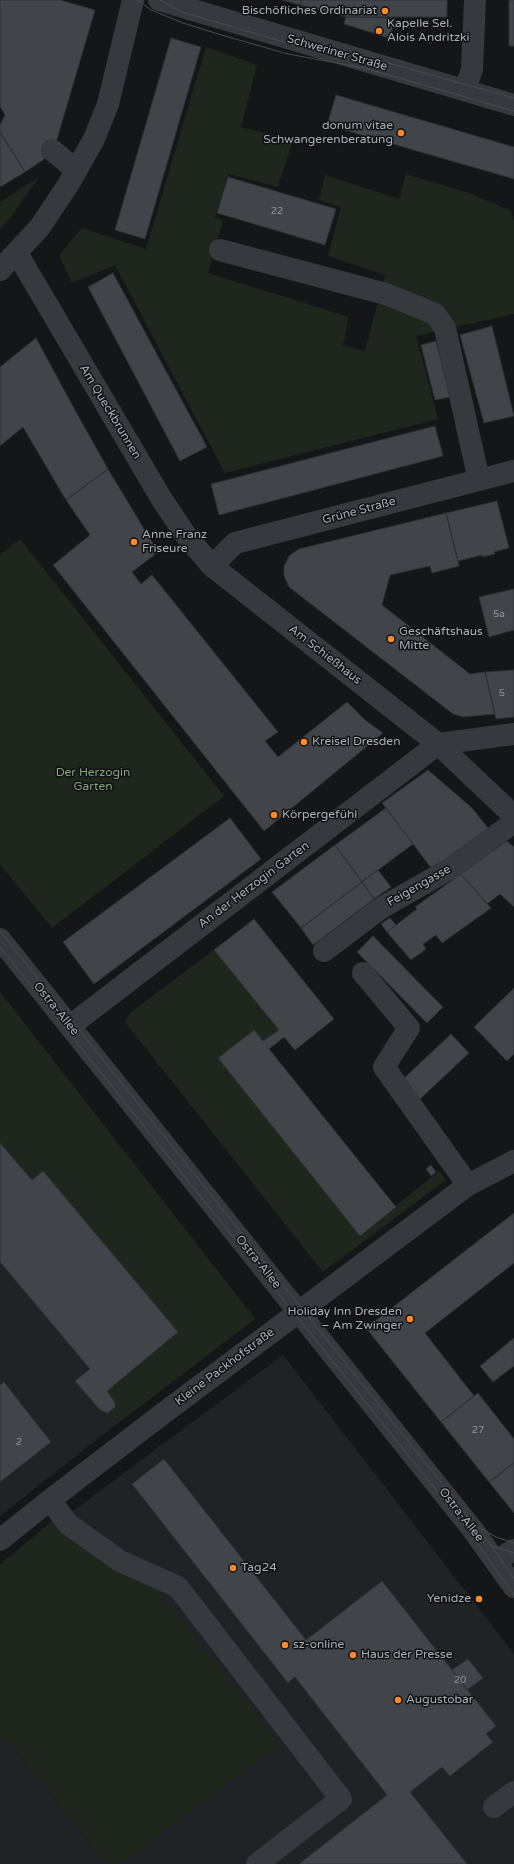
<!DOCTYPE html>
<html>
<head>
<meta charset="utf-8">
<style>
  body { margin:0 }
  canvas { display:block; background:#151618 }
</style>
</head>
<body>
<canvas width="514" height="1864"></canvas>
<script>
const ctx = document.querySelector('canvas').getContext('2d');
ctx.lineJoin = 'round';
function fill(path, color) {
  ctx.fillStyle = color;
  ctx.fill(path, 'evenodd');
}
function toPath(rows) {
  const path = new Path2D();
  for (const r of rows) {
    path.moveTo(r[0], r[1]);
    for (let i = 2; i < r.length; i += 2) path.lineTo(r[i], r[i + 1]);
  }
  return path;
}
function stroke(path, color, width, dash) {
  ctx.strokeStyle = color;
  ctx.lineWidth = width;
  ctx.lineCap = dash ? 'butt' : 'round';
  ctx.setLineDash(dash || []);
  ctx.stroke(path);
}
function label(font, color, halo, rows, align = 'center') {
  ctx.font = font + ' "Varela Round",sans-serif';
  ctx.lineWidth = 3;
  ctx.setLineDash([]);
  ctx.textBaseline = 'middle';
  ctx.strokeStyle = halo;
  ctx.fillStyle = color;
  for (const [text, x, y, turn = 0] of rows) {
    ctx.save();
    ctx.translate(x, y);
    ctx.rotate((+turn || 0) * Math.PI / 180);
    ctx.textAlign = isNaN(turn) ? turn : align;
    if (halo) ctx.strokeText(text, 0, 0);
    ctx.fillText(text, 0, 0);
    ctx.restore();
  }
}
const built = toPath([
  [0,992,255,1319,114,1426,0,1516],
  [283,1355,514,1654,514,1864,120,1864,53,1520,74,1510],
  [0,1731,107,1864,0,1864]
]);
const green = toPath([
  [206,47,257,65,241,127,293,140,278,187,228,174,215,217,223,220,208,273,349,317,343,345,365,351,385,275,328,256,341,207,319,200,325,175,399,199,406,174,472,194,511,211,514,221,514,314,416,336,438,419,225,473,115,265,72,283,59,255,82,228,146,249],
  [39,177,10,218,0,229,0,202],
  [20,539,224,796,52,928,0,864,0,555],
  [214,950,279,1030,263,1041,254,1030,219,1058,360,1235,439,1171,446,1180,323,1272,125,1022,130,1013],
  [0,992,255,1319,114,1426,100,1410,108,1413,115,1407,115,1403,107,1391,43,1171,32,1180,0,1143],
  [53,1520,153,1585,279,1744,120,1864,107,1864,0,1731,0,1565]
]);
const building = toPath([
  [0,0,60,0,95,10,55,146,43,160,25,172,0,132,0,125,5,115,0,106,0,0],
  [282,0,302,0,300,5,282,0],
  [302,0,447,0,447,17,346,17,300,5,302,0],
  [509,0,514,0,514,46,509,46,509,0],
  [346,17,396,18,389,38,344,24,346,17],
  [171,38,201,47,145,239,115,230,171,38],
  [336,95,514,147,514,179,327,125,336,95],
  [0,132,25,172,0,187,0,132],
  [228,177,336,209,325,245,217,213,228,177],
  [113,273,207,447,180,461,88,287,113,273],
  [492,326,514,416,484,423,460,335,492,326],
  [36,338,76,412,108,469,66,500,23,427,0,446,0,367,36,338],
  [436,341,450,397,435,400,421,345,436,341],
  [435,426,443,456,219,515,211,484,435,426],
  [108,469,158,552,132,572,141,584,152,575,278,732,265,741,278,757,347,702,365,720,383,733,264,831,53,565,90,535,66,500,108,469],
  [497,501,509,548,494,552,495,554,482,557,482,555,458,561,446,513,497,501],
  [446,513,459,566,432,573,430,566,390,575,382,605,470,674,485,672,495,714,463,717,453,714,289,587,284,576,284,566,290,555,299,549,446,513],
  [514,589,514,630,489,637,479,597,514,589],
  [514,670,514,717,496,719,485,672,514,670],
  [428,770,472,808,488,828,432,869,382,803,428,770],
  [386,808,413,844,362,882,335,845,386,808],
  [230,818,261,859,94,984,63,942,230,818],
  [507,841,514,847,514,907,500,894,487,904,461,874,507,841],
  [335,845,362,882,301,928,272,892,335,845],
  [378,870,391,887,374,899,362,882,378,870],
  [461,874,491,908,442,943,436,935,423,944,426,949,411,960,387,932,417,909,415,907,461,874],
  [362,882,374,899,313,945,301,928,362,882],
  [390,918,396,925,387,932,381,924,390,918],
  [254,919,334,1019,295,1050,284,1037,269,1049,396,1207,360,1236,218,1058,254,1030,263,1041,279,1030,214,950,254,919],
  [373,936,443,1007,427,1023,357,952,373,936],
  [514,988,514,1054,507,1061,474,1027,514,988],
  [451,1034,469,1053,419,1100,401,1081,451,1034],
  [0,1143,32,1180,43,1171,178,1332,107,1391,115,1403,115,1407,108,1413,100,1410,75,1381,90,1369,0,1262,0,1143],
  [431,1165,436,1172,431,1176,426,1169,431,1165],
  [514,1213,514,1263,425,1333,474,1396,441,1422,366,1328,514,1213],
  [514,1338,514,1366,493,1382,480,1366,514,1338],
  [4,1382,51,1442,0,1482,0,1385,4,1382],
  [478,1393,514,1439,514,1463,489,1482,441,1422,478,1393],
  [164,1459,306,1640,382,1581,496,1726,486,1734,493,1742,450,1776,442,1767,410,1792,467,1864,299,1864,387,1795,295,1677,288,1683,132,1484,164,1459],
  [514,1463,514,1513,489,1482,514,1463],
  [468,1659,483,1678,467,1690,452,1670,468,1659]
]);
const minor = toPath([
  [159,0,514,105],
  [465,90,472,69,475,0],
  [52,150,76,170],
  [220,250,386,294,435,314,445,328,479,480],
  [17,253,161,498,187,537,212,566,438,744,514,816],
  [0,270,40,227,68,185,94,139,108,104,133,0],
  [212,566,235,543,514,471],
  [0,939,473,1530,514,1587],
  [324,951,381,908,453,867,514,822],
  [363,973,409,1028,384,1067,468,1185],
  [70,1026,438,744,514,734],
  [50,1500,68,1524,120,1561,178,1587,341,1799,257,1864],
  [0,1540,50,1500,161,1415,468,1185,514,1161],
  [496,1560,514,1550],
  [494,1807,514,1792]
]);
const tram = toPath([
  [138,0,151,10,183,23,218,34,288,54,364,68,514,111],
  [160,0,182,12,291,44,381,61,514,98],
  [0,931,491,1545,514,1579],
  [0,947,462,1522,514,1595],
  [480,1528,496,1537,514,1543],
  [489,1545,514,1553]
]);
const markers = [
  [385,11,4,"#fc8a29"],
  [379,31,4,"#fc8a29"],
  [401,133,4,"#fc8a29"],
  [134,542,4,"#fc8a29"],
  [391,639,4,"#fc8a29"],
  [304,742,4,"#fc8a29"],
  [274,815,4,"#fc8a29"],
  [410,1319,4,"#fc8a29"],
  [233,1568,4,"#fc8a29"],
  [479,1599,4,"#fc8a29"],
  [285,1645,4,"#fc8a29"],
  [353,1655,4,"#fc8a29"],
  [398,1700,4,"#fc8a29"]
];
const numberNames = [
  ["22",277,211],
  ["5a",499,614],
  ["5",502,693],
  ["27",478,1430],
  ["2",19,1442],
  ["20",460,1680]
];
const poiNames = [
  ["Bischöfliches Ordinariat",377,11,"right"],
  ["Kapelle Sel.",387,24],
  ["Alois Andritzki",387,38],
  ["donum vitae",393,126,"right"],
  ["Schwangerenberatung",393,140,"right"],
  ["Anne Franz",142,535],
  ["Friseure",142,549],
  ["Geschäftshaus",399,632],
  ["Mitte",399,646],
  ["Kreisel Dresden",312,742],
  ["Körpergefühl",282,815],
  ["Holiday Inn Dresden",402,1312,"right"],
  ["– Am Zwinger",402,1326,"right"],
  ["Tag24",241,1568],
  ["Yenidze",471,1599,"right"],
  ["sz-online",293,1645],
  ["Haus der Presse",361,1655],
  ["Augustobar",406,1700]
];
const streetNames = [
  ["Schweriner Straße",337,53,16],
  ["Am Queckbrunnen",110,412,59],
  ["Grüne Straße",359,511,-15],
  ["Am Schießhaus",325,655,38],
  ["An der Herzogin Garten",254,885,-37],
  ["Feigengasse",419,886,-30],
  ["Ostra-Allee",56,1009,51],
  ["Ostra-Allee",258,1262,51],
  ["Kleine Packhofstraße",225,1367,-37],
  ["Ostra-Allee",461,1515,52]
];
const parkNames = [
  ["Der Herzogin",93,773],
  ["Garten",93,787]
];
fill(built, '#212225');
fill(green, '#1e261d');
fill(building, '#414448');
stroke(building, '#2f3034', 1);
stroke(minor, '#36393d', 22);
stroke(tram, '#494d52', 1);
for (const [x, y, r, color] of markers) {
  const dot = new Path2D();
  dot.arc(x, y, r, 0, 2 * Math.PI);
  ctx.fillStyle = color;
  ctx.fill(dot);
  stroke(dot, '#101113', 1.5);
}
label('10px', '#8e959c', null, numberNames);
label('12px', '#a7b0b8', '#101113', poiNames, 'left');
label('12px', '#a7b0b8', '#101113', streetNames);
label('12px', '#82a57d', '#101113', parkNames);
</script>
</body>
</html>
